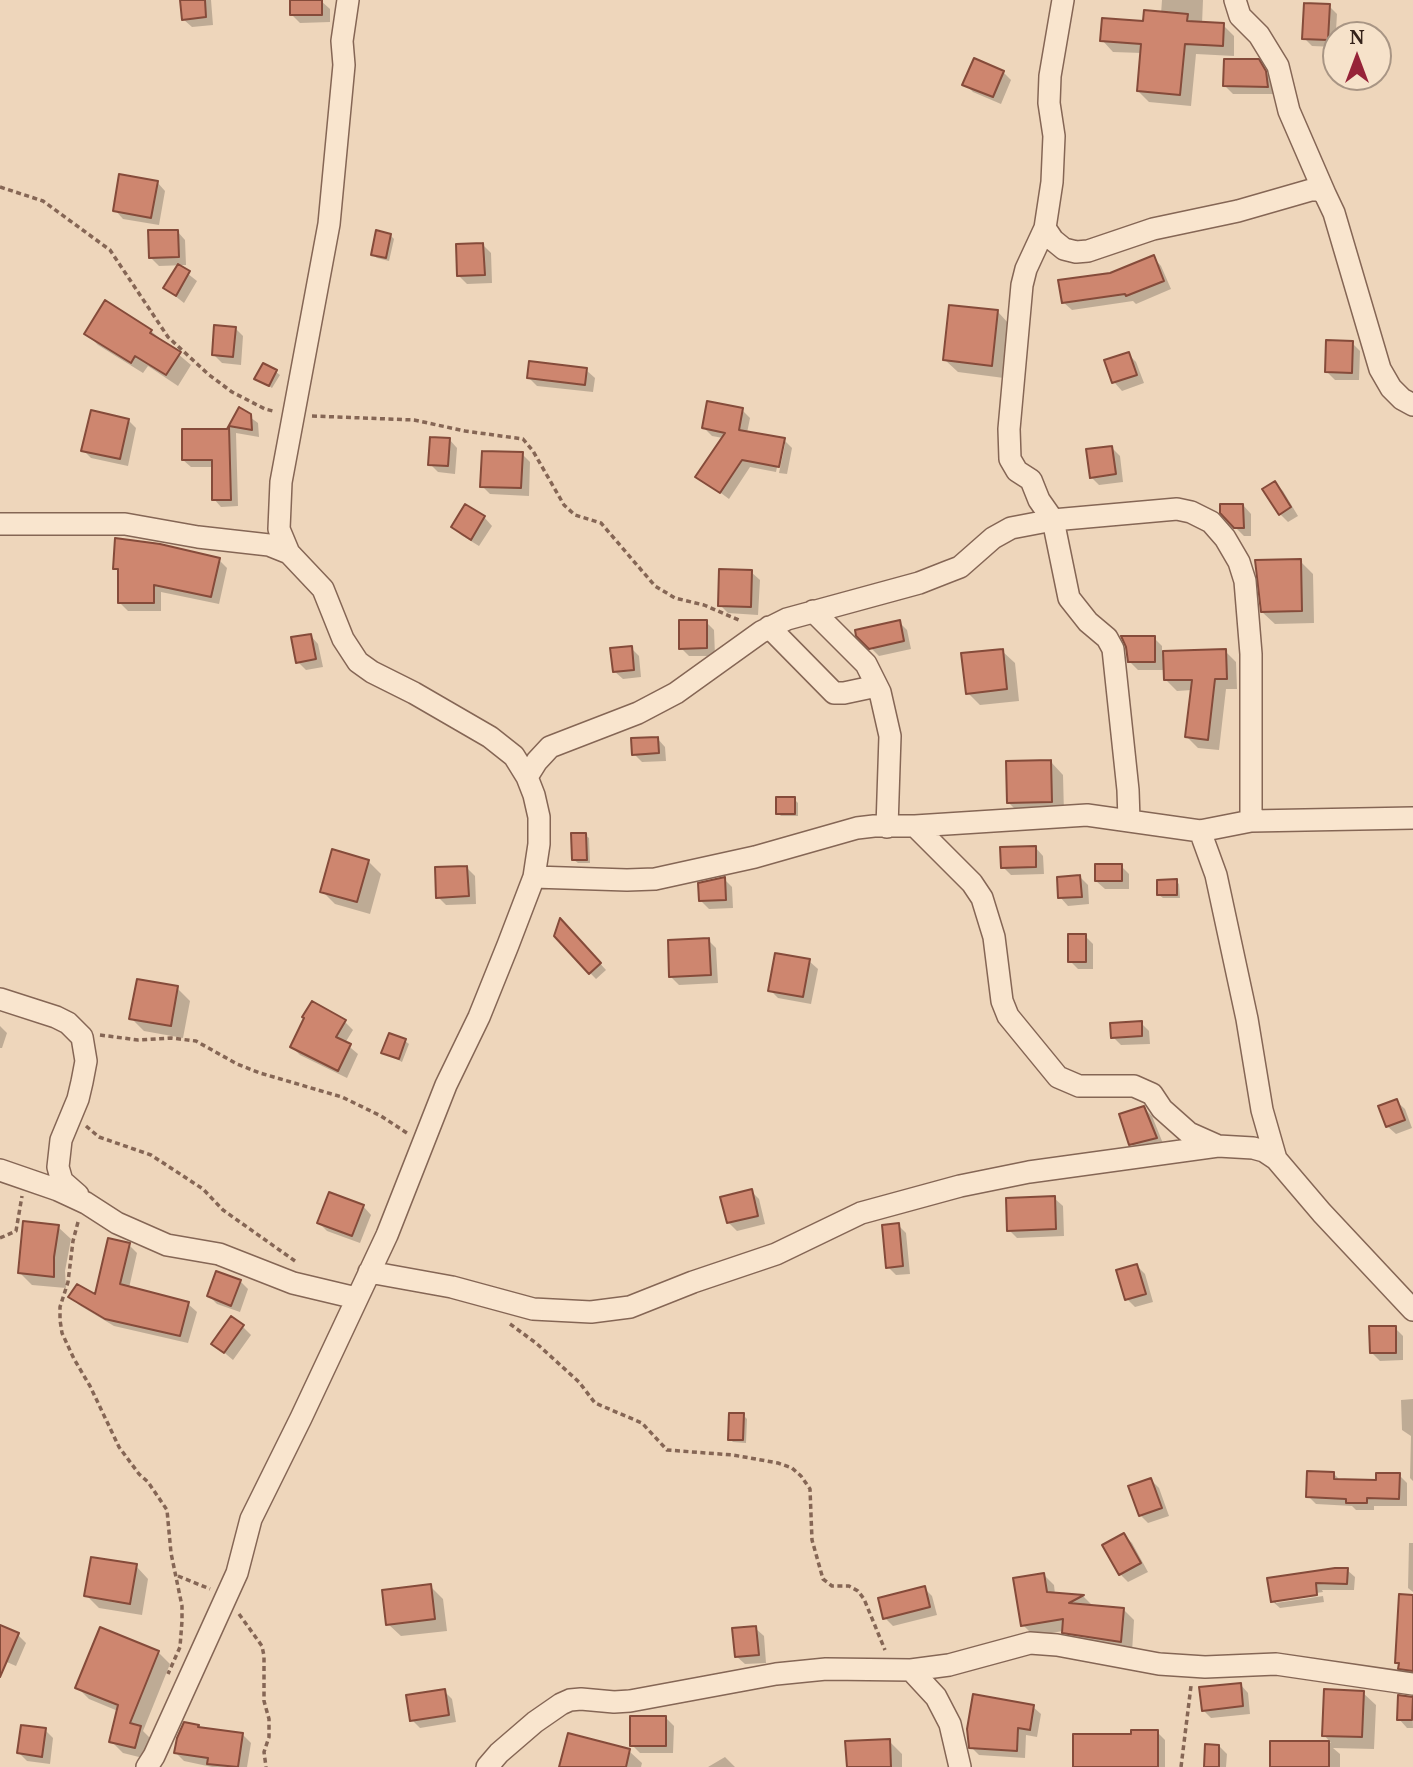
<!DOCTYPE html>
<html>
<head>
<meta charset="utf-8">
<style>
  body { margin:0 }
  #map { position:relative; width:1413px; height:1767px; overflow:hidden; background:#eed6bb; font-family:"Noto Serif",serif }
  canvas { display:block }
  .north { position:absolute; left:1322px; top:21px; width:70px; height:70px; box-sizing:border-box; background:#f6e2ca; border:2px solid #a89584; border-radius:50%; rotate:0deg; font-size:19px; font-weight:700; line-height:28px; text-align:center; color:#34221a }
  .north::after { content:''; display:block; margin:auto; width:24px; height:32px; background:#962338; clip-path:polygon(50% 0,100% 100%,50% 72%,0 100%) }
</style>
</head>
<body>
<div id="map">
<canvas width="1413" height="1767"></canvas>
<div class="north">N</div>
</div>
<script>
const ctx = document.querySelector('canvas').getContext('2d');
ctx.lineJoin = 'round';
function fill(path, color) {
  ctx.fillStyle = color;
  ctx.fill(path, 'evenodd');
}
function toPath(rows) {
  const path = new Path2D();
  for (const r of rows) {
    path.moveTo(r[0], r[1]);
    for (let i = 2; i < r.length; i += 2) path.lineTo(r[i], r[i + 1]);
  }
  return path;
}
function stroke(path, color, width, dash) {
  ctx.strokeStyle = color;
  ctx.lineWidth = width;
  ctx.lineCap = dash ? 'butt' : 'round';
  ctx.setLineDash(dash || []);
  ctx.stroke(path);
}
const shadow = toPath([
  [182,0,211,0,213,25,192,27,183,19],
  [292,0,321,1,330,9,330,22,300,23,292,15],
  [1162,0,1203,0,1202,24,1223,25,1234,36,1234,56,1196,54,1191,106,1149,102,1138,91,1142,53,1113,52,1102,40,1161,14],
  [1329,6,1337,14,1335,47,1312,46,1304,38],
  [1258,61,1273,81,1275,94,1233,94,1225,86],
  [1003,72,1011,80,1001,104,973,92,965,84],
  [157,182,165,191,159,225,123,219,115,210],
  [177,231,185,240,186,265,159,266,151,258],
  [390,235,394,239,389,261,377,258,373,255],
  [483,245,491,253,492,283,467,284,459,276],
  [1153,257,1161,266,1171,289,1136,304,1133,301,1072,310,1063,302,1111,274],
  [178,266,197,281,184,303,165,288],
  [998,312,1010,325,1004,378,958,372,945,360],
  [235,328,243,336,241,365,222,363,214,355],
  [151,331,191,365,178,386,148,366,143,373,98,345,86,333],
  [1352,343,1360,351,1359,380,1335,380,1327,372],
  [1128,354,1136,362,1144,383,1122,391,1114,382],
  [586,370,595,378,593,392,537,386,529,378],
  [276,372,280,375,272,388,256,378],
  [239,409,258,423,259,437,236,433,238,506,221,507,214,499,214,467,191,467,183,460,228,431],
  [742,410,750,418,747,433,784,440,792,448,787,474,779,473,785,444,782,444,776,472,750,467,729,499,698,476,723,438,712,436,704,428],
  [128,420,136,428,128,466,91,458,83,450],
  [449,439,457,448,455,474,438,472,430,464],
  [1112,448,1120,456,1123,482,1099,485,1091,477],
  [522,454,530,462,529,496,490,494,482,486],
  [1275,483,1283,491,1298,516,1288,522,1280,514],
  [1243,505,1251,514,1251,536,1244,536,1235,527],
  [484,517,492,526,479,546,461,535,453,527],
  [219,560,227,568,219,604,161,592,161,611,128,611,120,603,120,572,115,568],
  [1300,561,1313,574,1314,623,1275,624,1262,612],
  [751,572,760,580,758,615,728,613,720,605],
  [706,622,714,630,715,656,689,656,681,648],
  [899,622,907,630,911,649,879,656,858,635],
  [310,635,318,644,323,667,306,670,298,662],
  [1154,638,1162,646,1162,653,1225,651,1236,662,1237,689,1226,689,1219,750,1198,748,1187,737,1192,690,1177,691,1166,680,1166,670,1138,670,1129,661,1128,647],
  [631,648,639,656,641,677,623,679,614,671],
  [1002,651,1015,663,1019,701,980,705,968,693],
  [657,738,665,747,666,761,642,762,634,754],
  [1051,762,1063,775,1064,814,1021,815,1009,803],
  [794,799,798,803,798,816,781,816,778,813],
  [585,835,589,838,590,863,578,863,574,860],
  [1035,847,1043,856,1044,874,1011,875,1003,867],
  [368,861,381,874,370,914,335,904,322,891],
  [1121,866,1129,874,1129,889,1105,889,1096,881],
  [467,868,475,876,476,904,446,905,438,897],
  [1080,877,1088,885,1089,904,1068,906,1060,897],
  [724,879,732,887,733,908,709,909,701,901],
  [1176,881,1179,884,1180,898,1163,898,1159,895],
  [561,921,606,970,596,979,555,937],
  [1085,936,1093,944,1093,969,1078,969,1070,961],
  [708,940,716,948,718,983,679,985,671,977],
  [809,961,818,969,811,1004,778,998,770,990],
  [177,988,190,1001,183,1038,144,1031,131,1018],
  [345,1022,353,1030,345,1043,358,1054,347,1078,300,1055,292,1047],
  [1141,1023,1149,1031,1150,1044,1121,1045,1113,1037],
  [0,1026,7,1033,2,1048,0,1048],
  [405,1041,409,1044,402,1062,383,1052],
  [1396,1101,1405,1109,1412,1128,1396,1134,1387,1126],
  [1144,1108,1152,1116,1164,1146,1139,1152,1131,1144],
  [751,1191,759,1199,765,1224,737,1231,728,1222],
  [1054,1198,1063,1206,1064,1236,1017,1238,1009,1230],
  [363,1206,371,1215,360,1243,327,1231,319,1223],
  [898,1225,906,1233,910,1274,896,1275,888,1267],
  [58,1227,71,1239,65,1271,66,1288,32,1285,20,1273],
  [129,1245,137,1253,129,1288,188,1304,197,1312,188,1343,114,1326,79,1305,71,1297,96,1297],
  [1137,1266,1145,1274,1153,1302,1135,1307,1127,1299],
  [240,1281,248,1289,240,1312,217,1304,209,1296],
  [243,1327,251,1335,233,1360,214,1344],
  [1395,1328,1403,1336,1403,1360,1380,1361,1371,1352],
  [1413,1399,1413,1481,1410,1478,1411,1436,1402,1430,1401,1400],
  [743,1415,747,1419,746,1443,733,1442,730,1439],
  [1334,1474,1341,1481,1378,1482,1399,1475,1407,1483,1407,1506,1374,1506,1374,1510,1356,1510,1352,1506,1316,1504,1308,1496],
  [1151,1480,1159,1488,1169,1516,1148,1523,1140,1515],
  [1124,1535,1132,1543,1148,1572,1128,1582,1120,1574],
  [1409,1543,1413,1543,1413,1592,1408,1588],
  [136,1566,148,1579,142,1615,99,1608,86,1595],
  [1335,1569,1347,1570,1355,1577,1354,1590,1322,1590,1323,1592,1276,1599,1276,1603,1323,1596,1324,1602,1280,1608,1272,1601,1269,1579],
  [1043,1574,1054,1585,1055,1594,1083,1596,1094,1607,1123,1609,1134,1620,1132,1652,1075,1643,1063,1631,1034,1636,1023,1625],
  [430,1586,443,1599,447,1631,401,1636,388,1624],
  [924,1588,932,1596,937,1615,893,1626,885,1618],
  [1413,1597,1413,1677,1408,1676,1397,1663],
  [0,1627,18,1635,26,1643,16,1666,0,1659],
  [755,1628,764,1636,766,1663,745,1664,736,1656],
  [158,1652,170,1664,143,1731,152,1740,147,1759,123,1753,111,1741,118,1711,89,1699,77,1687],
  [1240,1684,1248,1693,1250,1714,1211,1718,1203,1710],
  [444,1691,452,1699,456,1722,420,1728,412,1720],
  [1363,1693,1376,1705,1374,1749,1333,1748,1340,1754,1340,1767,1272,1767,1272,1743,1331,1743,1324,1735],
  [1412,1699,1413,1728,1407,1728,1399,1719],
  [1033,1707,1041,1714,1037,1737,1026,1735,1025,1758,979,1755,971,1747],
  [666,1718,674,1726,673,1753,640,1753,632,1745],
  [198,1726,201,1729,243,1735,251,1743,247,1767,212,1767,184,1761,176,1753],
  [45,1730,53,1738,50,1764,27,1761,19,1753],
  [1157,1732,1165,1740,1165,1767,1075,1767,1133,1736],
  [889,1741,902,1754,902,1767,848,1767],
  [1219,1746,1227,1754,1226,1767,1206,1767],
  [629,1751,642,1763,641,1767,562,1767],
  [725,1757,735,1767,708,1767]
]);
const building = toPath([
  [180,0,205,0,206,17,182,20,180,0],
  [290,0,322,0,322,15,290,15,290,0],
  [1304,3,1330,4,1328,40,1302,39,1304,3],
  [1144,10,1188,14,1187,21,1224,23,1223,46,1185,44,1180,95,1137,91,1141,44,1100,41,1102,18,1143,21,1144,10],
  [974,58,1004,71,993,97,962,85,974,58],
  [1224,59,1259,59,1266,71,1268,87,1223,86,1224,59],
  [119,174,158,181,151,218,113,211,119,174],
  [148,230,178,230,179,257,149,258,148,230],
  [376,230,391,234,386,258,371,255,376,230],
  [483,243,485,275,457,276,456,244,483,243],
  [1154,255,1164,281,1126,296,1125,294,1062,303,1058,280,1110,273,1154,255],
  [178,264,190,271,176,296,163,288,178,264],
  [105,300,152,330,150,333,181,352,166,375,135,356,131,363,84,334,105,300],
  [949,305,998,310,992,366,943,360,949,305],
  [214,325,236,327,233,357,212,355,214,325],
  [1326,340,1353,341,1352,373,1325,372,1326,340],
  [1129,352,1137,375,1112,383,1104,360,1129,352],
  [529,361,587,368,585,385,527,378,529,361],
  [263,363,277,370,269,386,254,379,263,363],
  [707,401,743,408,739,430,785,438,779,467,742,460,720,493,695,477,725,433,702,428,707,401],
  [239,407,251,414,252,430,229,426,231,500,212,500,212,460,182,460,182,429,227,429,239,407],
  [91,410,129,419,120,459,81,451,91,410],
  [430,437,450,438,448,466,428,465,430,437],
  [1112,446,1116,474,1090,478,1086,449,1112,446],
  [482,451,523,452,521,488,480,487,482,451],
  [1275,481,1291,507,1279,515,1262,489,1275,481],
  [465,504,485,516,471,540,451,527,465,504],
  [1220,504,1243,504,1244,528,1234,528,1220,513,1220,504],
  [115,538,160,544,220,558,211,597,154,585,154,603,118,603,118,569,113,569,115,538],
  [1301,559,1302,611,1261,612,1255,560,1301,559],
  [719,569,752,570,751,607,718,606,719,569],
  [679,620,707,620,707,648,679,649,679,620],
  [900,620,904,641,869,649,856,636,855,630,900,620],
  [311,634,316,659,296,663,291,637,311,634],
  [1121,636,1155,636,1155,662,1128,662,1126,647,1121,636],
  [632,646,634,670,613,672,610,648,632,646],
  [1003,649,1007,689,966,694,961,653,1003,649],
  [1226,649,1227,679,1215,679,1208,740,1185,737,1192,680,1164,680,1163,651,1226,649],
  [658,737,659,753,632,755,631,738,658,737],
  [1051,760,1052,802,1007,803,1006,761,1051,760],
  [776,797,795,797,795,814,776,814,776,797],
  [571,833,586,833,587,860,572,860,571,833],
  [1036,846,1036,867,1001,868,1000,847,1036,846],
  [332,849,369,860,357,902,320,892,332,849],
  [1095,864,1122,864,1122,881,1095,881,1095,864],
  [467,866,469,896,436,898,435,867,467,866],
  [1080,875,1082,897,1058,898,1057,877,1080,875],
  [725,877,726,900,699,901,698,883,725,877],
  [1177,879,1177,895,1157,895,1157,880,1177,879],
  [560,918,601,963,589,974,554,936,560,918],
  [1068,934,1086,934,1086,962,1068,962,1068,934],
  [709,938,711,975,669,977,668,940,709,938],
  [775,953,810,959,803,997,768,991,775,953],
  [137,979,178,986,171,1026,129,1019,137,979],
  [312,1001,346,1020,336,1037,351,1044,338,1071,290,1047,304,1018,302,1017,312,1001],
  [1142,1021,1142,1036,1111,1038,1110,1023,1142,1021],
  [389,1033,406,1039,399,1059,381,1053,389,1033],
  [1397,1099,1405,1120,1386,1127,1378,1106,1397,1099],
  [1144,1106,1157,1138,1129,1145,1119,1114,1144,1106],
  [752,1189,758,1216,727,1223,720,1197,752,1189],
  [329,1192,364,1205,352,1236,317,1223,329,1192],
  [1055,1196,1056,1229,1007,1231,1006,1198,1055,1196],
  [23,1221,59,1225,54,1257,54,1277,18,1273,23,1221],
  [899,1223,903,1266,886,1268,882,1225,899,1223],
  [108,1238,130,1243,120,1284,189,1302,180,1336,105,1319,68,1297,77,1284,95,1294,108,1238],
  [1137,1264,1146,1294,1125,1300,1116,1270,1137,1264],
  [216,1271,241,1280,231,1306,207,1296,216,1271],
  [231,1316,244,1325,224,1353,211,1344,231,1316],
  [1369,1326,1396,1326,1396,1353,1370,1353,1369,1326],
  [729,1413,744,1413,743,1440,728,1440,729,1413],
  [1307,1471,1334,1472,1334,1479,1376,1480,1376,1473,1400,1473,1399,1499,1367,1498,1367,1503,1346,1503,1346,1499,1306,1497,1307,1471],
  [1151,1478,1162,1508,1139,1516,1128,1486,1151,1478],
  [1124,1533,1141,1563,1119,1575,1102,1545,1124,1533],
  [91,1557,137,1564,130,1604,84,1596,91,1557],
  [1335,1568,1348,1568,1347,1584,1316,1583,1317,1595,1271,1602,1267,1578,1335,1568],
  [1044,1573,1047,1592,1084,1595,1069,1603,1124,1608,1121,1642,1062,1633,1063,1619,1021,1626,1013,1578,1044,1573],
  [431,1584,435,1619,386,1625,382,1590,431,1584],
  [925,1586,930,1607,883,1619,878,1598,925,1586],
  [1399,1594,1413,1595,1413,1671,1398,1669,1399,1663,1395,1663,1399,1594],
  [0,1625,19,1633,0,1677,0,1625],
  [756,1626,759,1655,735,1657,732,1628,756,1626],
  [100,1627,159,1651,130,1723,141,1726,135,1748,109,1742,118,1705,75,1688,100,1627],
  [1241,1683,1243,1706,1202,1711,1199,1687,1241,1683],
  [445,1689,449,1715,410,1721,406,1695,445,1689],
  [1324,1689,1364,1691,1362,1737,1322,1736,1324,1689],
  [973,1694,1034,1705,1030,1730,1018,1728,1017,1751,969,1748,967,1729,973,1694],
  [1398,1695,1413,1697,1412,1720,1397,1720,1398,1695],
  [630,1716,666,1716,666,1746,630,1746,630,1716],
  [184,1722,199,1725,198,1727,243,1733,238,1767,207,1764,208,1758,174,1753,177,1738,184,1722],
  [21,1725,46,1728,42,1757,17,1753,21,1725],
  [1131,1730,1158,1730,1158,1767,1073,1767,1073,1734,1131,1734,1131,1730],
  [568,1733,630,1749,626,1767,559,1767,568,1733],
  [890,1739,891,1767,847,1767,845,1741,890,1739],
  [1270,1741,1329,1741,1329,1767,1270,1767,1270,1741],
  [1205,1744,1219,1745,1219,1767,1204,1767,1205,1744]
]);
const path = toPath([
  [0,187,43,201,110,250,168,337,208,374,232,392,265,409,273,411],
  [312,416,414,420,465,431,523,439,533,451,564,505,575,515,601,523,655,586,675,598,704,605,741,621],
  [100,1035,138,1040,171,1038,196,1041,237,1064,260,1073,342,1097,381,1116,407,1133],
  [86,1126,99,1137,151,1155,203,1189,223,1210,295,1261],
  [78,1222,73,1241,68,1282,60,1307,60,1320,62,1333,74,1359,90,1386,119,1447,139,1474,148,1482,167,1510,171,1553,182,1606,182,1621,180,1647,168,1674],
  [0,1238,16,1231,22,1196],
  [510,1324,536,1343,579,1382,595,1403,642,1423,667,1450,733,1455,778,1463,792,1468,801,1476,810,1489,812,1540,823,1579,832,1586,849,1586,858,1591,864,1599,885,1650],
  [178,1576,210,1589],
  [239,1614,262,1646,264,1656,264,1701,269,1719,269,1737,264,1752,266,1767],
  [1181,1767,1191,1686]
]);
const minor = toPath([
  [1063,0,1050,76,1049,103,1054,136,1052,182,1045,228,1053,240,1064,249,1076,252,1088,251,1153,229,1238,211,1311,190,1319,190,1325,194,1334,213,1380,369,1391,388,1402,399,1413,405],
  [1235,0,1240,16,1259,35,1278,66,1289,111,1325,194],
  [1045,228,1026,269,1022,285,1009,429,1010,459,1017,471,1031,480,1039,500,1053,520,1069,598,1088,622,1107,638,1113,649,1128,790,1129,820],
  [0,524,125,524,198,537,269,545,289,553],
  [813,611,866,664,880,692,890,736,887,827],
  [769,627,834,693,844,693,877,686],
  [527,777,537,761,550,747,638,713,676,693,761,632,787,619,919,583,947,572,960,567,993,538,1011,528,1053,520,1177,509,1191,512,1211,522,1225,538,1239,562,1245,581,1251,654,1251,821],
  [915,826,972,883,982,898,994,937,1002,1001,1008,1016,1058,1077,1079,1086,1134,1086,1152,1094,1162,1109,1189,1133,1216,1145],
  [1200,831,1216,875,1247,1019,1262,1110,1276,1159,1322,1213,1413,1310],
  [534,877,627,880,655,879,755,857,857,828,874,826,915,826,1087,815,1200,831,1251,821,1413,818],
  [0,999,56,1017,68,1023,82,1037,86,1061,82,1082,78,1099,61,1140,58,1167,62,1181,78,1195],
  [0,1170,58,1190,86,1203,117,1223,167,1245,219,1254,293,1283,356,1298],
  [369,1272,452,1287,533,1309,591,1312,630,1307,693,1282,776,1254,861,1213,960,1186,1029,1172,1218,1146,1253,1148,1264,1151,1276,1159],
  [911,1670,936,1697,950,1724,960,1767],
  [147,1767,154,1756,237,1573,251,1519,301,1418,387,1235,446,1085,479,1017,508,945,534,877,539,844,539,817,534,795,527,777,514,756,490,737,414,693,372,672,358,662,343,639,323,589,289,553,279,529,281,482,329,224,344,65,342,41,348,0],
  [487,1767,499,1753,535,1722,561,1704,570,1700,581,1699,614,1702,630,1701,776,1674,826,1669,911,1670,949,1665,1030,1643,1057,1645,1159,1664,1205,1667,1276,1664,1413,1684]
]);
fill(shadow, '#0003');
fill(building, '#ce866f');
stroke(building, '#854b3a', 2);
stroke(minor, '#856655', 24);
stroke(path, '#856655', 3.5, [5, 3.5]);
stroke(minor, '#f9e5ce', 21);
</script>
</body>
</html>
